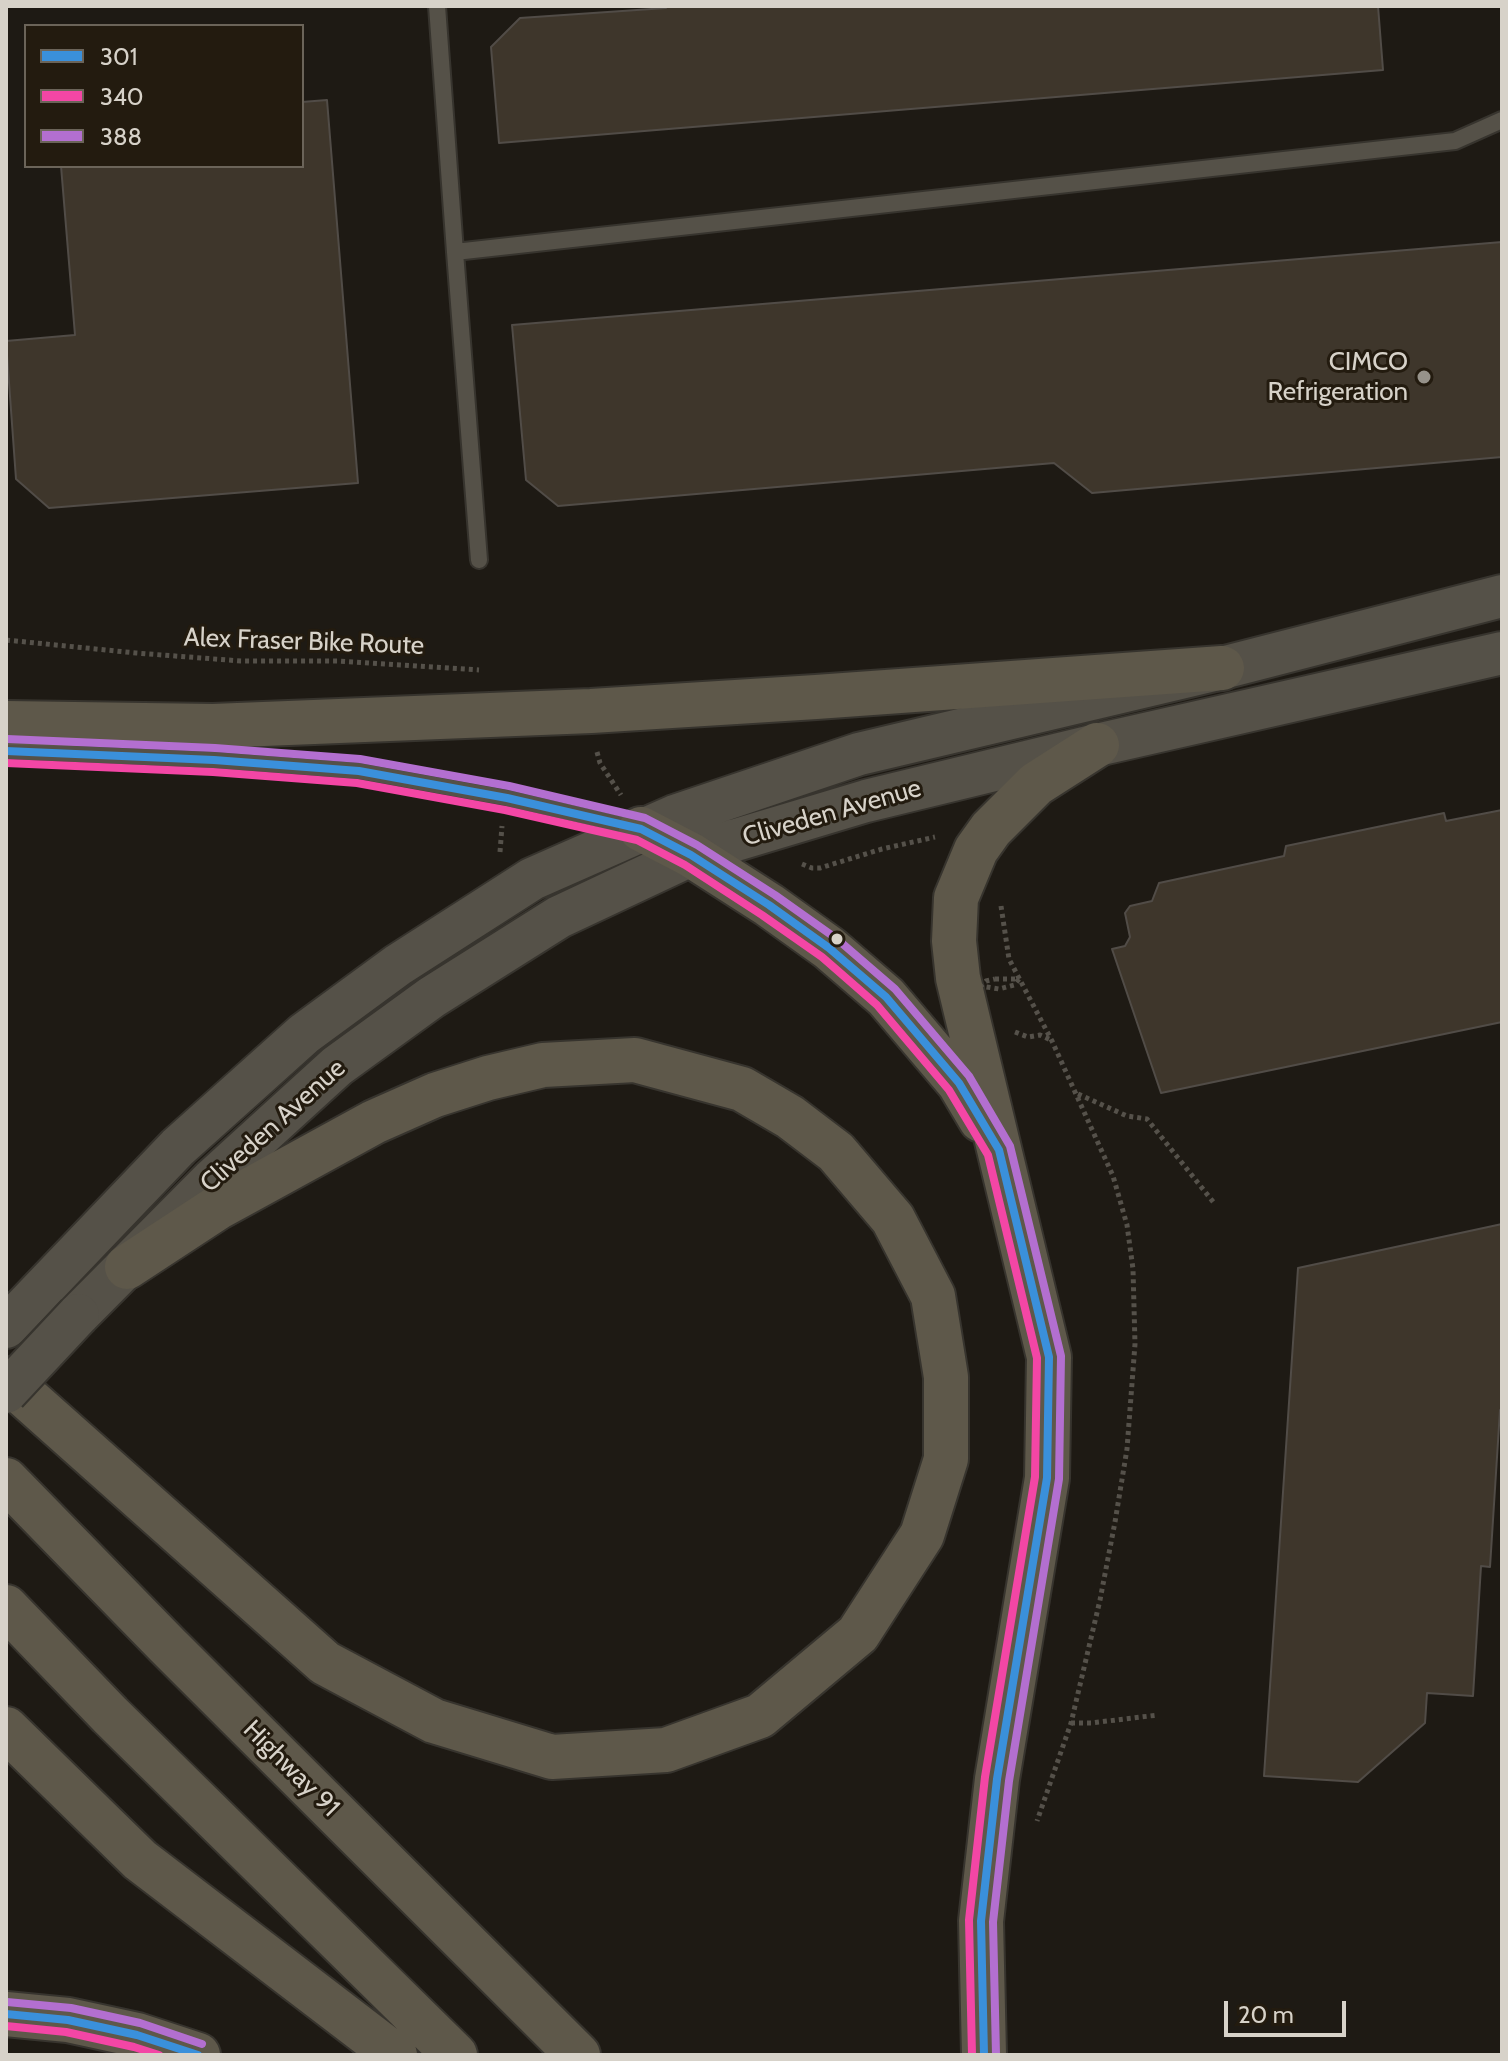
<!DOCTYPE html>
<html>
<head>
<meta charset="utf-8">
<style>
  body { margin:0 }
  #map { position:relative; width:1508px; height:2061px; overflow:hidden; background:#1e1a14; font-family:Cabin,sans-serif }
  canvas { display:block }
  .frame { position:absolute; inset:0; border:8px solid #d7d2c9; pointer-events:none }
  .legend { position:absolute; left:24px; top:24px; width:280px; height:144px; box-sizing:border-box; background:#231b0f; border:2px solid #6b6459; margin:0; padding:10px 14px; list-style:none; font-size:24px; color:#d7d2c9 }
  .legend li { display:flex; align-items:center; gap:16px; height:40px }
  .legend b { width:40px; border:2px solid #6b6459 }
  .scale { position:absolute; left:1224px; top:2001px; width:122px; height:36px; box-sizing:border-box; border:4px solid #d7d2c9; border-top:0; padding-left:10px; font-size:24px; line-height:28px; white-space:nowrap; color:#d7d2c9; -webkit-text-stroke:6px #231b0f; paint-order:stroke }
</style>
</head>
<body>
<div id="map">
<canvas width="1508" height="2061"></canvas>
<div class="frame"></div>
<ul class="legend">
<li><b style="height:10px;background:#3a90db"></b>301</li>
<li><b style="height:10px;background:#f346a5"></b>340</li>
<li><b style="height:10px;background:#b36fd0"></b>388</li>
</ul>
<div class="scale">20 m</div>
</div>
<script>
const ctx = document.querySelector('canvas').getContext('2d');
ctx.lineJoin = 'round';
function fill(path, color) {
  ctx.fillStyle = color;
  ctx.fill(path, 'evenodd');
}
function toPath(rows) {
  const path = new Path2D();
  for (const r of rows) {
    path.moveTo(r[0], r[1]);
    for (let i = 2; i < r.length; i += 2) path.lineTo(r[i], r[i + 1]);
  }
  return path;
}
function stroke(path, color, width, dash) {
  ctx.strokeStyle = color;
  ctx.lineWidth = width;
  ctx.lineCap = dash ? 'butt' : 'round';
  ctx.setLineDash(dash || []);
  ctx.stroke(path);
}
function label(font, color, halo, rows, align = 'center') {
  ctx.font = font + ' Cabin,sans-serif';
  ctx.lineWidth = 6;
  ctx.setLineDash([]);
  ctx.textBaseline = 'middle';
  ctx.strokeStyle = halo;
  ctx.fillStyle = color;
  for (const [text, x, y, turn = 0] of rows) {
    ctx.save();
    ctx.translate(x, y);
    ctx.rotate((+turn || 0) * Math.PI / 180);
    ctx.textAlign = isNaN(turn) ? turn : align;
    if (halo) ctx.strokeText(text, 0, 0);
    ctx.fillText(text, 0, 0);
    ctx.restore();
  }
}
const building = toPath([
  [666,6,1378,6,1383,70,499,143,491,47,520,18,666,8,666,6],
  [327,100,358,483,49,508,16,479,6,341,75,335,61,166,302,166,302,102,327,100],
  [1502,242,1502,457,1092,493,1054,463,558,506,526,480,512,325,1502,242],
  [1502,810,1502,1022,1161,1093,1112,949,1125,946,1130,937,1125,913,1130,906,1152,901,1159,883,1284,856,1286,846,1444,813,1446,821,1502,810],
  [1502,1224,1502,1411,1500,1410,1490,1567,1481,1566,1473,1696,1427,1693,1425,1723,1358,1782,1264,1776,1298,1268,1502,1224]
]);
const path = toPath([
  [6,640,136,653,241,661,339,661,479,670],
  [597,752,600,763,621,795],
  [500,852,502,826],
  [802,864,812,868,820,868,882,849,935,837],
  [1001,906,1009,959,1052,1041,1113,1176,1127,1225,1133,1269,1135,1344,1127,1449,1115,1522,1100,1600,1071,1723,1037,1821],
  [995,979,1019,979,1014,985,999,989,981,986,986,981,995,979],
  [1015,1032,1028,1037,1040,1035,1051,1040],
  [1078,1094,1127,1116,1147,1119,1214,1203],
  [1071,1723,1091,1723,1158,1715]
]);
const service = toPath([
  [437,6,455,252,1455,141,1502,120],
  [455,252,479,560],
  [6,751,214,760,359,771,507,798,628,826]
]);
const tertiary = toPath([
  [78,1315,212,1180,337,1066,432,997,559,917,691,855,736,840,866,801,1097,745,1502,653],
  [6,1327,178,1147,304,1034,398,965,532,879,675,816,859,754,1222,668,1502,596]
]);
const motorway = toPath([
  [6,723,213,726,591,711,816,697,1222,668],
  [641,829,691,855,769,905,829,948,886,997,959,1083,981,1120],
  [6,1379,325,1663,434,1721,552,1757,666,1750,760,1716,858,1634,922,1535,946,1459,946,1377,933,1296,893,1219,836,1152,790,1117,742,1089,635,1060,543,1065,488,1078,435,1095,374,1122,217,1208,127,1267],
  [6,1480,167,1645,578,2055],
  [6,1607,110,1715,455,2055],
  [6,1729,140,1860,395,2055],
  [6,2014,68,2020,137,2035,198,2055],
  [984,2055,981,1921,997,1779,1047,1478,1049,1357,958,978,954,941,956,898,976,850,991,829,1036,784,1097,745]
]);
const tertiaryBridge = toPath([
  [6,1392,78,1315]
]);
const bus1 = toPath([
  [6,751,214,760,359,771,507,798,641,829,691,855,769,905,829,948,886,997,959,1083,999,1150,1049,1357,1047,1478,997,1779,981,1921,984,2055],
  [6,2014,68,2020,137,2035,198,2055]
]);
const bus2 = toPath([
  [6,763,213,772,357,783,505,810,637,840,685,865,762,915,822,957,877,1005,949,1090,988,1155,1037,1358,1035,1477,985,1777,969,1920,972,2055],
  [6,2026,66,2032,134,2047,159,2055]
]);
const bus3 = toPath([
  [7,739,215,748,360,759,509,786,645,818,697,845,775,895,837,939,895,989,969,1076,1010,1146,1061,1356,1059,1479,1009,1781,993,1922,996,2055],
  [7,2002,71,2008,140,2023,202,2044]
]);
const markers = [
  [1424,377,8,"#96928a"],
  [837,939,7,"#d7d2c9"]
];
const poiNames = [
  ["CIMCO",1408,362],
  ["Refrigeration",1408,392]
];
const streetNames = [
  ["Alex Fraser Bike Route",304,642,2],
  ["Cliveden Avenue",832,813,-16],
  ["Cliveden Avenue",273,1126,-42],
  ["Highway 91",291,1769,45]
];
fill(building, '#3e362b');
stroke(building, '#514c47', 2);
stroke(service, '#37342e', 20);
stroke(tertiary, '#37342e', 46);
stroke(motorway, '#37342e', 48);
stroke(path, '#55514a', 5, [4, 4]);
stroke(service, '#555148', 16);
stroke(tertiary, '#555148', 42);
stroke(motorway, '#5e584a', 44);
stroke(tertiaryBridge, '#37342e', 46, []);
stroke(tertiaryBridge, '#555148', 42);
stroke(bus1, '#3a90db', 8);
stroke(bus2, '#f346a5', 8);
stroke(bus3, '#b36fd0', 8);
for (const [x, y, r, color] of markers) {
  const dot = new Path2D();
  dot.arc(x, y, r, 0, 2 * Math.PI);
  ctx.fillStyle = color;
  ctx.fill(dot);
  stroke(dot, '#231b0f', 3);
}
label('26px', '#d7d2c9', '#231b0f', poiNames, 'right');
label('26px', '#d7d2c9', '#231b0f', streetNames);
</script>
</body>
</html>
